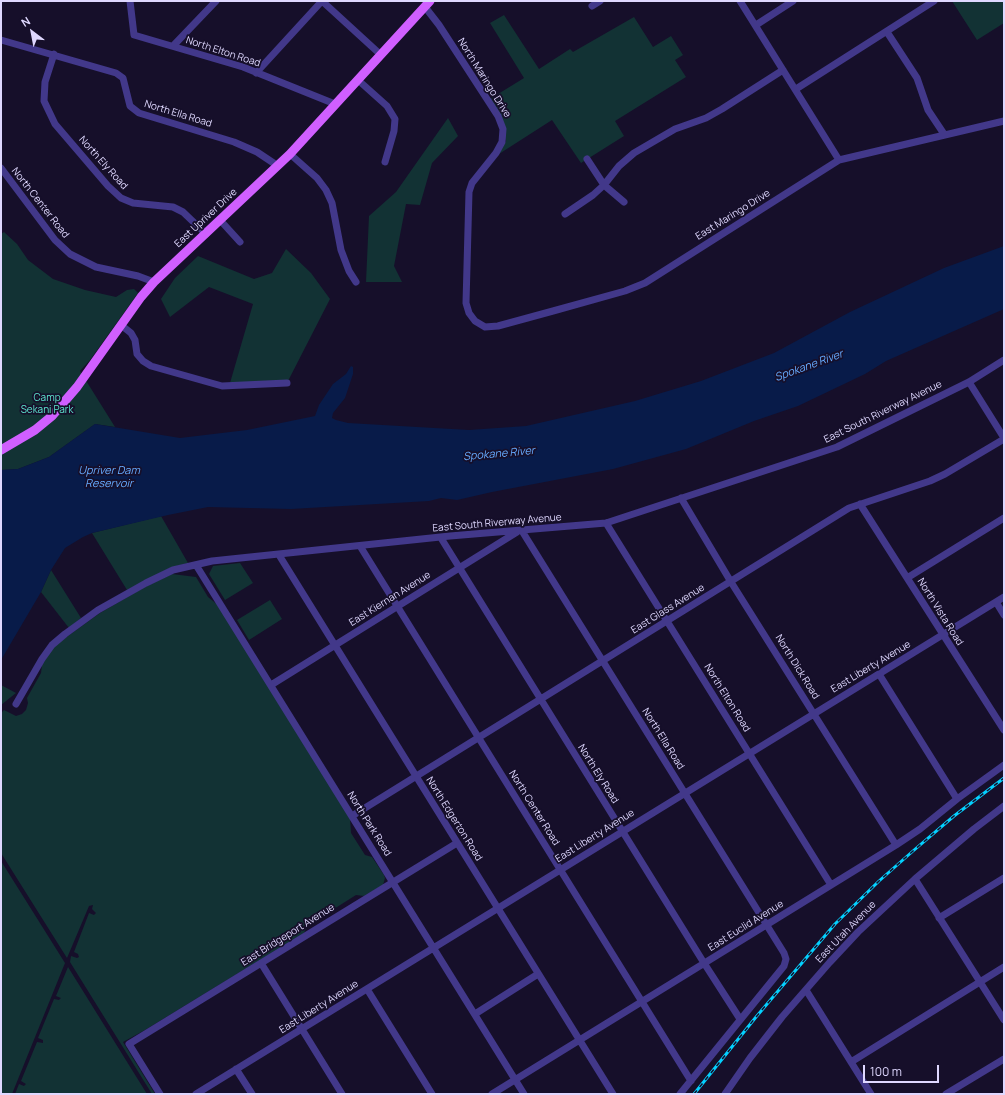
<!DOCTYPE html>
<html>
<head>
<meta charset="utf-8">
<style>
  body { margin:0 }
  #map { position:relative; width:1005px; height:1095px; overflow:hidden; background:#160f2a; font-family:Manrope,sans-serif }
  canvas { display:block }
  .frame { position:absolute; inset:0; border:2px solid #dfd8ff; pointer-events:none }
  .north { position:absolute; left:12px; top:12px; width:40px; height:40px; -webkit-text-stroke:3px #160f2a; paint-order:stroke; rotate:328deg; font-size:11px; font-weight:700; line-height:16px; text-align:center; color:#dfd8ff }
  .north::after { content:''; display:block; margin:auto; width:14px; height:18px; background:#dfd8ff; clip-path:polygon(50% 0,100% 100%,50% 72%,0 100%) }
  .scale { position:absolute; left:863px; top:1065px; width:76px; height:18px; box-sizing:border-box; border:2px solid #dfd8ff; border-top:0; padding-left:5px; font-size:12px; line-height:14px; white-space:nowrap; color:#dfd8ff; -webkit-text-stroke:3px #160f2a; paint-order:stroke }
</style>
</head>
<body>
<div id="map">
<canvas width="1005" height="1095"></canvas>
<div class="frame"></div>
<div class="north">N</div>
<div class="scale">100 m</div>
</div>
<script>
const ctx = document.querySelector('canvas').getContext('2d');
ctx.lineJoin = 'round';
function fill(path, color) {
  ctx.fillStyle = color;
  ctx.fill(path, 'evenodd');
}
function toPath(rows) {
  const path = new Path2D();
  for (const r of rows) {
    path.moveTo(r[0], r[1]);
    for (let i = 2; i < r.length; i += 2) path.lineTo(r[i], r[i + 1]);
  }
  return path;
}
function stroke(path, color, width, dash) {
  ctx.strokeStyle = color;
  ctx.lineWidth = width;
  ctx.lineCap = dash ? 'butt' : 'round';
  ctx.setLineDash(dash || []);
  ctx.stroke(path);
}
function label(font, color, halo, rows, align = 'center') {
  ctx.font = font + ' Manrope,sans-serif';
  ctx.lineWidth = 3.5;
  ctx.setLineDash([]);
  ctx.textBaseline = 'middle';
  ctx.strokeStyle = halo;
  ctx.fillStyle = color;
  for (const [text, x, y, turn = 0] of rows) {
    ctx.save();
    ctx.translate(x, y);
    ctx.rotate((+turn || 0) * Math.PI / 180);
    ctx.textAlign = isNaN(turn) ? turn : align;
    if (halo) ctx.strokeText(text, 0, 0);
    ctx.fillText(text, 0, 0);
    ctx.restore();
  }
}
const green = toPath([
  [952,1,1004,1,1004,23,977,40],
  [504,15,539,69,570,49,573,52,634,17,653,47,671,36,683,55,675,60,686,77,615,121,624,136,581,163,552,120,499,154,506,141,490,99,524,78,490,23],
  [448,118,458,136,432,163,420,205,406,204,394,266,402,282,366,282,369,216,396,192],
  [4,232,17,244,28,260,53,279,85,290,116,297,127,290,134,289,138,293,90,360,80,371,115,427,95,424,49,457,18,469,1,470,1,234],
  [286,249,311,273,330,299,288,381,230,383,253,304,209,287,170,317,161,299,175,278,198,256,254,279,272,273],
  [161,516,188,563,170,568,127,590,92,533],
  [240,563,253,583,225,600,209,574,213,566],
  [51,570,81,618,69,628,41,592],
  [172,574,196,577,208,597,219,606,350,818,351,833,365,855,372,857,384,875,385,878,383,885,364,896,356,895,307,926,304,933,145,1030,123,1042,155,1094,152,1094,70,962,71,956,77,958,79,957,78,954,74,952,89,913,94,915,96,913,92,909,93,905,89,906,67,958,1,853,1,713,4,710,16,716,22,714,26,710,28,703,27,698,41,673,42,665,54,646,100,613,145,587],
  [270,600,282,619,249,640,237,620],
  [1,685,16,693,1,705],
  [1,861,65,963,12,1094,1,1094],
  [68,967,147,1094,15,1094,19,1084,24,1086,26,1084,21,1081,37,1042,43,1043,43,1040,38,1038,54,999,59,1000,61,998,56,996]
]);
const water = toPath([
  [1004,246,1004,309,886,361,865,374,798,406,754,421,686,449,613,469,492,492,457,500,441,498,429,501,291,509,208,507,168,515,92,533,83,537,65,548,51,570,41,592,1,660,1,470,18,469,49,457,95,424,180,438,247,430,315,416,319,405,333,384,346,374,351,366,353,367,353,374,345,398,333,413,332,418,336,420,348,423,469,430,526,426,635,401,701,381,774,353,850,312,944,268]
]);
const minor = toPath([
  [130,1,134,35,243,67,335,104],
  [322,1,381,55],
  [740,1,839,160],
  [592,6,600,1],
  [425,7,439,25,498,116,503,129,502,142,496,153,472,183,469,192,466,303,469,313,475,321,485,327,498,326,553,311,625,291,645,283,839,160,1004,121],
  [756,25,793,1],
  [887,32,917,78,928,110,944,134],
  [1,40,116,73,123,78,130,106,139,113,234,142,257,152,278,166],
  [173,46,216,1],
  [54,54,45,82,44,101,55,124,108,186,121,198,133,203,173,207,183,212,206,234],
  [256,73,322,1],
  [358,80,387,106,395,119,394,131,385,162],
  [796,89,934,1],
  [290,154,317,178,326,190,332,203,341,250,349,271,356,282],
  [587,159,604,185,624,202],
  [1,168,55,240,70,254,96,267,138,276,154,282],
  [565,214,593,195,604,185,619,166,634,153,675,129,706,118,722,109,783,70],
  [220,220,240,242],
  [121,325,131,333,135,340,137,354,143,361,151,366,222,386,287,383],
  [969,382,1004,438],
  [681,498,731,582,896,845],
  [860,504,1004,730],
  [606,523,831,885],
  [522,531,784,953,786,959,784,966,680,1094],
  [441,538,704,963,740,1019],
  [360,546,691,1081],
  [279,555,613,1094],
  [196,565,524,1094],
  [907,578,1004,518],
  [996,602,1004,615],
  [879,674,957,799],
  [271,685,517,532],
  [16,704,42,659,52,645,65,634,98,610,146,583,173,570,212,561,450,536,606,523,837,447,969,382,1004,360],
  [352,816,849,508,930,481,945,474,1004,439],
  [915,879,1004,1020],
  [939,918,1004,878],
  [261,963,342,1094],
  [367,989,432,1094],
  [806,990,871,1094],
  [475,1014,538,974],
  [851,1062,1004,967],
  [236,1069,252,1094],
  [160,1094,129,1044,457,843],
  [196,1094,1004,597],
  [492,1094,896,845,920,829,957,799,1004,765],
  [725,1094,750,1058,782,1017,830,962,858,932,915,879,974,829,1004,806],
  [946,1094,1004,1059]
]);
const major = toPath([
  [1,450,35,430,52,416,77,387,141,297,154,282,290,154,430,1]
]);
const rail = toPath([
  [694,1094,756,1017,835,924,879,881,913,851,954,816,1004,778]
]);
const streetNames = [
  ["North Elton Road",223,52,18],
  ["North Maringo Drive",484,78,58],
  ["North Ella Road",178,114,17],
  ["North Ely Road",103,163,48],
  ["North Center Road",40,203,52],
  ["East Maringo Drive",733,215,-32],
  ["East Upriver Drive",206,218,-43],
  ["East South Riverway Avenue",883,412,-26],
  ["East South Riverway Avenue",497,523,-5],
  ["East Kiernan Avenue",390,599,-32],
  ["East Glass Avenue",668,609,-32],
  ["North Vista Road",940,612,58],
  ["North Dick Road",797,667,58],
  ["East Liberty Avenue",871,667,-31],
  ["North Elton Road",727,698,58],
  ["North Ella Road",663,739,58],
  ["North Ely Road",598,774,58],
  ["North Center Road",534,808,58],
  ["North Edgerton Road",454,819,58],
  ["North Park Road",369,824,58],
  ["East Liberty Avenue",595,836,-32],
  ["East Euclid Avenue",746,926,-32],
  ["East Utah Avenue",846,932,-46],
  ["East Bridgeport Avenue",288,935,-32],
  ["East Liberty Avenue",319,1007,-32]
];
const parkNames = [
  ["Camp",47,398],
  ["Sekani Park",47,410]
];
const waterNames = [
  ["Spokane River",809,366,-20],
  ["Spokane River",499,454,-5],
  ["Upriver Dam",109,471],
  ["Reservoir",109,484]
];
fill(green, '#123234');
fill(water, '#081b49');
stroke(minor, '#42388a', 7);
stroke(major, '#d05fff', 9);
stroke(rail, '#04d1ff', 3);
stroke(rail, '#160f2a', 1.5, [4.5]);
label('10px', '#dfd8ff', '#160f2a', streetNames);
label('10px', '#5de5ce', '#160f2a', parkNames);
label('italic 11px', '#66abff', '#160f2a', waterNames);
</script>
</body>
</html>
